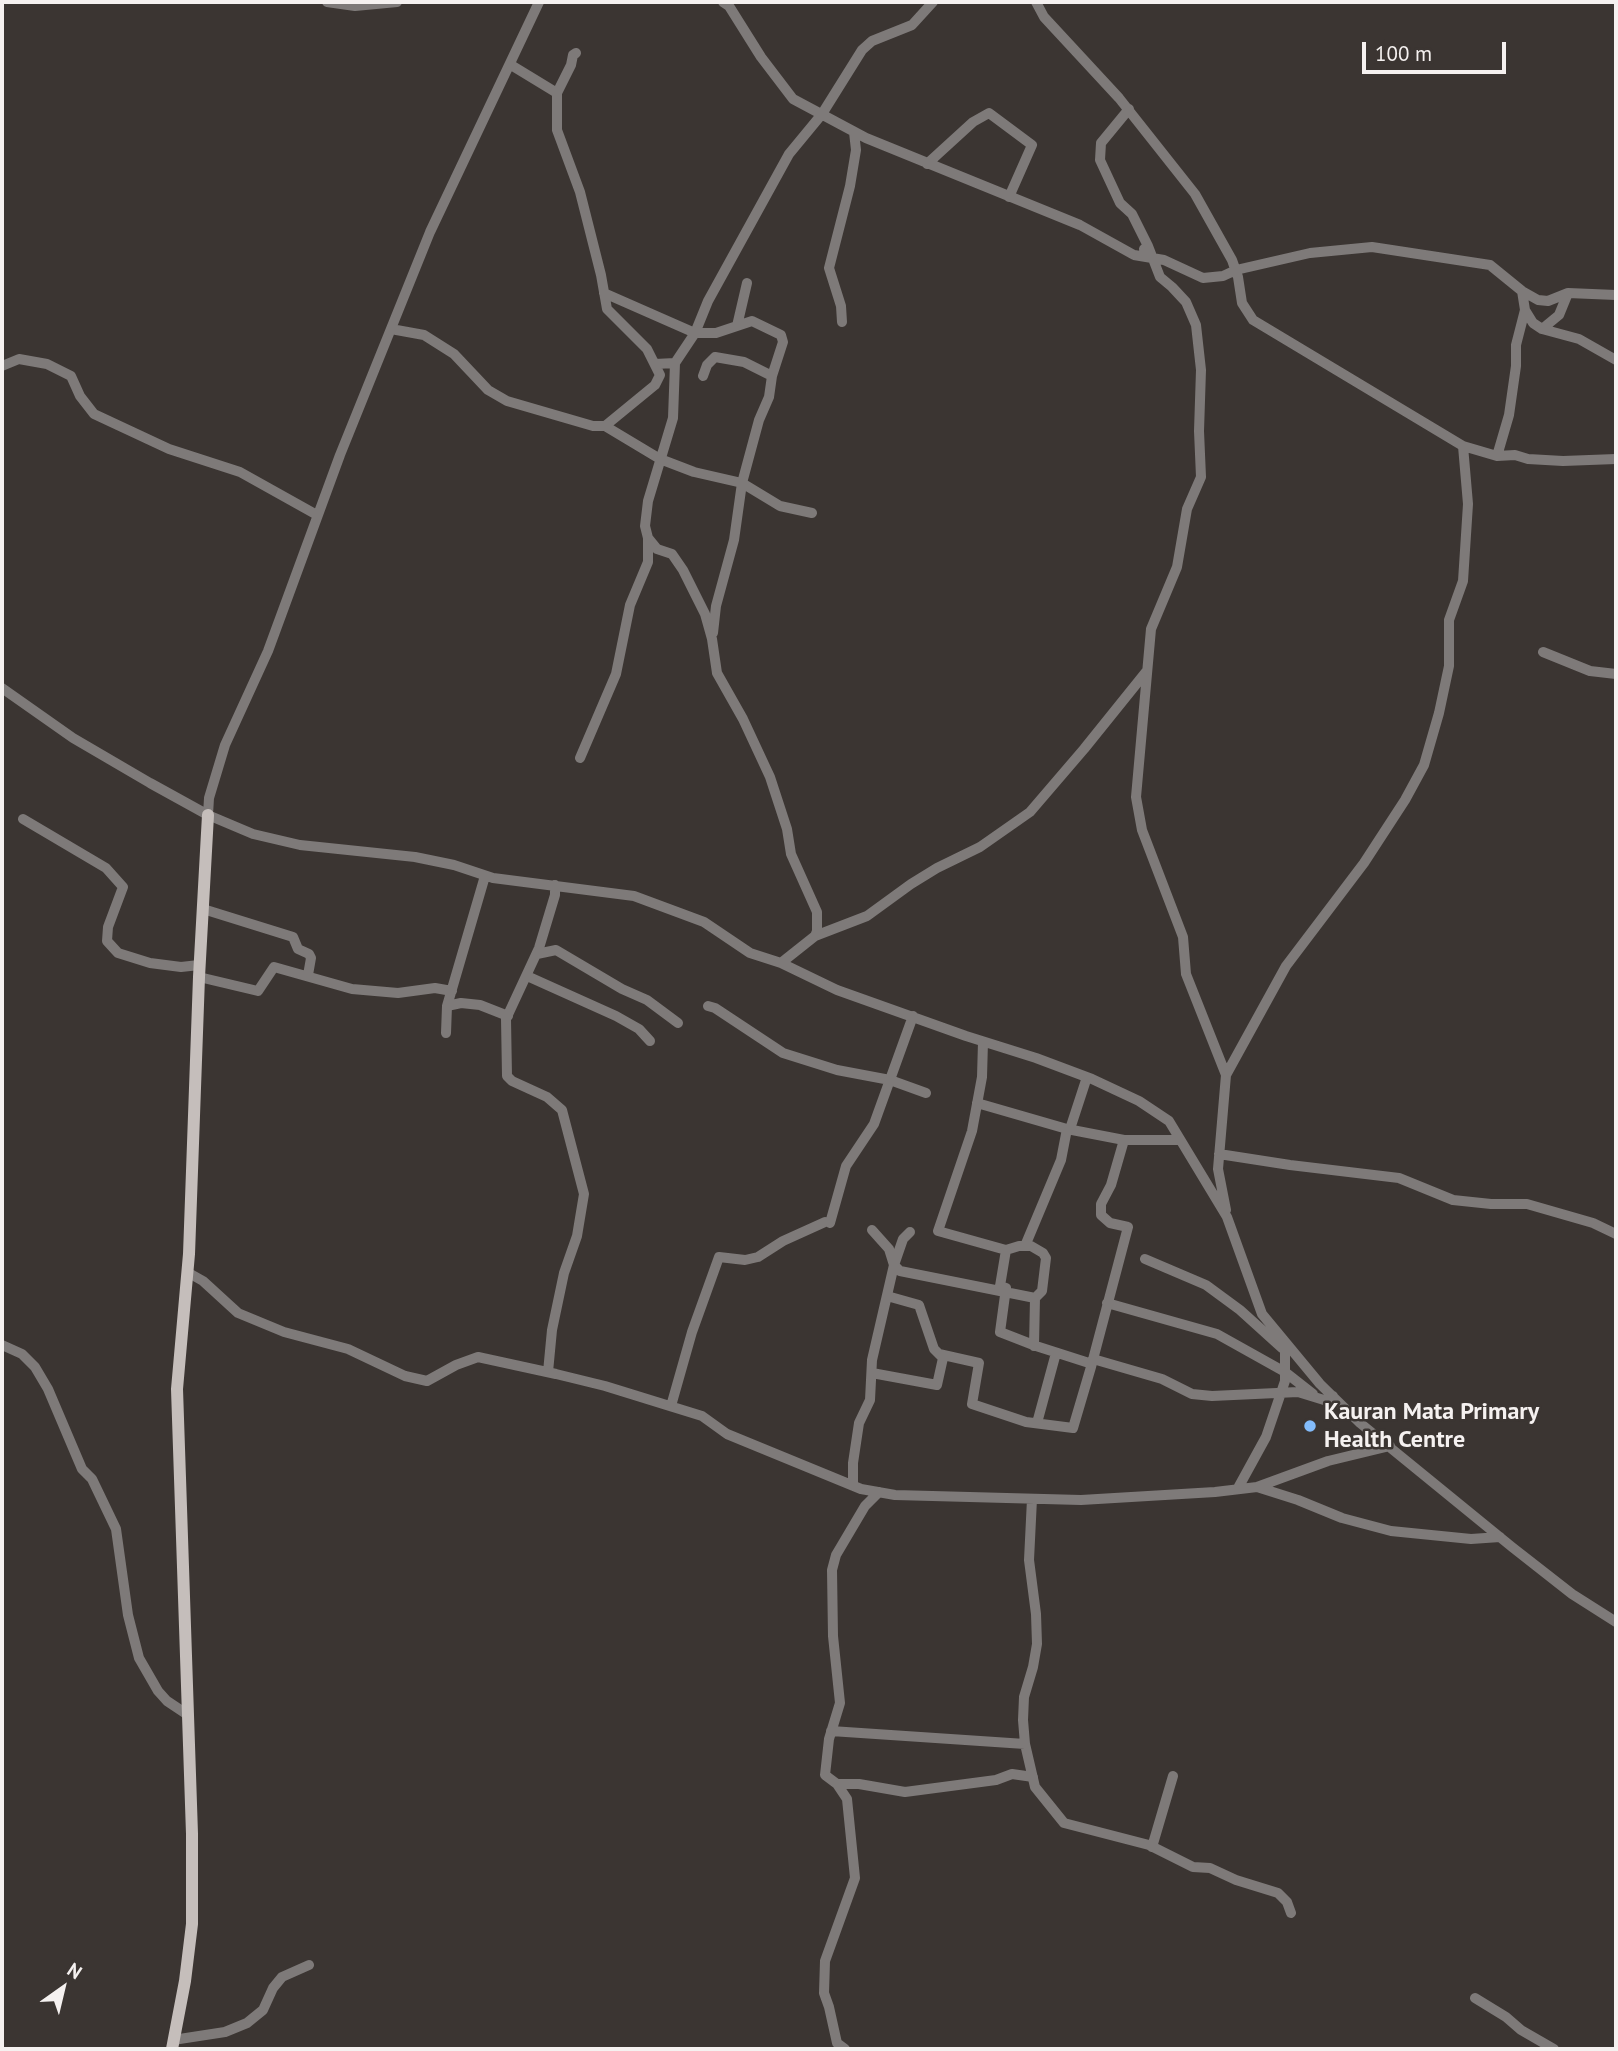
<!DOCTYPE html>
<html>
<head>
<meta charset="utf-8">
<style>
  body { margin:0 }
  #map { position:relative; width:1618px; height:2051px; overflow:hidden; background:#3b3532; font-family:"PT Sans",sans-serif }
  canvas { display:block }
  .frame { position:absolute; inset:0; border:4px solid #f5f1f0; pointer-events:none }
  .north { position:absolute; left:28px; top:1953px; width:70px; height:70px; -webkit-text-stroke:5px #3b3532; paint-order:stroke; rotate:34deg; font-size:19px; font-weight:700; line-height:28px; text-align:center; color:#f5f1f0 }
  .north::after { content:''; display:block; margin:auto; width:24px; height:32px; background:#f5f1f0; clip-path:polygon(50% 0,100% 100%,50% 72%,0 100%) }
  .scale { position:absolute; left:1362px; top:42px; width:144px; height:32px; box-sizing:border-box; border:4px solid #f5f1f0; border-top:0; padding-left:9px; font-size:21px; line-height:24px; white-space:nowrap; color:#f5f1f0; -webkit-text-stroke:5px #3b3532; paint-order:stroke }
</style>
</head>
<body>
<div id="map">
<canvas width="1618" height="2051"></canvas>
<div class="frame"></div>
<div class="north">N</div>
<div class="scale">100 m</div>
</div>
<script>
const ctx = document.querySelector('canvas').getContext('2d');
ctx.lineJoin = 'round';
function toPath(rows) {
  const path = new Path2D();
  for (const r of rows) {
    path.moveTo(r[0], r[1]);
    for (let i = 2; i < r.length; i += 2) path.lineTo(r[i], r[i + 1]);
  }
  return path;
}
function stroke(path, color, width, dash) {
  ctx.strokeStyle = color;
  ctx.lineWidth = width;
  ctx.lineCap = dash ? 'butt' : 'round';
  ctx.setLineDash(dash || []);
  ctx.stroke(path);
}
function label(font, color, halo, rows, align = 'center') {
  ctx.font = font + ' "PT Sans",sans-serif';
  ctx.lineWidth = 5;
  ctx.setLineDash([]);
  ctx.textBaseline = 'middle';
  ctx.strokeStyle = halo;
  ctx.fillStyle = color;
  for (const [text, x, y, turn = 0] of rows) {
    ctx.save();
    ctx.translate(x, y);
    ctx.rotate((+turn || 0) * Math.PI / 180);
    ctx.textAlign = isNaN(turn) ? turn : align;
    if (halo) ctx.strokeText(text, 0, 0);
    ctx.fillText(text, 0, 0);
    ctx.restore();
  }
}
const minor = toPath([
  [327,2,355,6,397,2],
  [723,2,729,6,761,57,793,99,866,138,1080,225,1134,255,1164,260,1203,278,1223,276,1236,270,1310,253,1372,247,1490,265,1522,291],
  [1036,2,1044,17,1119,98,1195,194,1232,260,1238,277,1242,303,1253,320,1463,446,1497,456,1515,455,1528,459,1563,461,1616,459],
  [511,65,557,93,557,130,580,192,601,275,607,309,647,349,660,375,655,385,605,426],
  [557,93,571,65,573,55,576,53],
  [1129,109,1101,143,1100,160,1120,203,1132,214,1148,246,1144,249],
  [927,164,973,122,989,113,1032,145,1009,197],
  [1148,246,1160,277,1172,287,1186,302,1196,325,1201,370,1199,431,1201,477,1187,509,1177,567,1151,629,1136,797,1142,830,1183,937,1186,974,1226,1075],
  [604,293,695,333,708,301,789,154,822,114,862,50,872,41,912,25,933,2],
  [1616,295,1568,293,1548,301,1538,300,1522,291,1525,310,1533,323,1542,329,1579,339,1616,360],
  [842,322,841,306,829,268,850,186,856,150,854,132],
  [737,326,752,321,781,335,783,342,772,376],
  [391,329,424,335,454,354,488,390,507,401,593,426,605,426,660,459,694,472,742,483,780,506,812,513],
  [1542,329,1559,315,1568,293],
  [675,363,673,418,648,501,645,526,648,538,657,549,672,554,683,570,705,614,712,639,717,673,743,719,770,777,787,829,791,854,817,912,817,931,815,936,781,963],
  [655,364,675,363,695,333,716,333,737,326,747,283],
  [2,366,19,359,47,364,71,376,80,396,94,414,169,449,240,472,317,515],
  [703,376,707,365,715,357,744,362,772,376,769,397,759,420,742,483,734,540,716,606,713,633],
  [1497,456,1509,415,1516,366,1516,345,1525,310],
  [1543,652,1590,671,1616,674],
  [2,688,73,738,150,783,208,815,253,834,300,845,415,857,454,865,493,878,634,896,704,922,750,953,781,963,837,990,966,1036,1036,1058,1092,1079,1139,1101,1169,1121,1227,1217,1262,1314,1320,1384,1360,1423,1512,1547,1572,1594,1616,1622],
  [580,758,616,674,630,605,648,562,648,538],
  [208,815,209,798,225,745,268,651,340,455,430,232,539,2],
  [23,819,106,868,123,887,108,927,107,941,118,953,150,963,181,967,199,965],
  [203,909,293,937,298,949,309,954,311,958,308,975],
  [815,936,867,916,911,884,937,868,980,847,1030,812,1084,749,1146,672],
  [537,954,556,950,622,989,647,1000,678,1023],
  [527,976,616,1016,639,1029,650,1041],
  [199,977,258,991,274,967,352,989,398,993,435,988,452,991],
  [447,1006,461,1003,480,1005,508,1016],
  [708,1006,715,1008,783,1053,837,1070,890,1080,926,1093],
  [446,1033,447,1006,485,876],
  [977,1103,1067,1129],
  [1070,1129,1087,1077],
  [1219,1154,1290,1165,1399,1178,1453,1200,1491,1204,1527,1204,1593,1223,1616,1234],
  [1226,1210,1218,1169,1226,1075,1286,966,1364,863,1405,800,1424,765,1439,713,1449,666,1449,620,1463,581,1468,504,1463,446],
  [830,1223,846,1166,874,1124,913,1016],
  [910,1232,903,1239,894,1265,900,1271,1035,1298,1042,1291,1046,1258,1043,1253,1031,1246,1019,1246,1006,1250],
  [1025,1246,1061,1160,1067,1129,1124,1140],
  [1145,1259,1206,1285,1240,1310,1282,1348],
  [187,1272,203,1281,238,1313,284,1332,348,1349,405,1376,427,1381,456,1365,478,1357,556,1374,605,1386,702,1416,727,1434,861,1489,895,1495,1081,1500,1215,1492,1257,1487,1298,1500,1342,1518,1391,1531,1471,1539,1500,1537],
  [1107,1303,1217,1334,1285,1372,1313,1394],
  [2,1345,22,1354,35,1367,48,1389,82,1469,92,1479,116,1529,128,1615,139,1658,158,1691,167,1701,188,1715],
  [1034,1346,1035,1298],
  [939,1354,979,1363,972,1404,1026,1422,1073,1428,1091,1367,1089,1363,1036,1346,1000,1332,1006,1288,1000,1286,1006,1250,938,1231,972,1131,982,1077,983,1042],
  [1093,1359,1162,1379,1192,1394,1212,1396,1298,1392,1324,1400,1330,1400,1333,1396],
  [1091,1367,1128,1227,1110,1223,1101,1215,1101,1204,1111,1185,1124,1140,1180,1140],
  [548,1372,552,1330,564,1273,577,1236,584,1194,562,1110,547,1097,512,1081,507,1076,506,1019,539,948,555,895,555,885],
  [872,1373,937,1385,943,1358,934,1349,919,1305,887,1296],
  [671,1406,692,1332,719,1257,745,1260,758,1257,783,1241,825,1222],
  [1037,1423,1056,1353],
  [853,1486,853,1463,859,1423,870,1400,872,1360,894,1265,889,1249,872,1230],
  [1257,1487,1328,1461,1390,1446],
  [1238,1488,1266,1437,1285,1381,1285,1344],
  [879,1492,865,1506,836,1555,832,1570,833,1636,840,1703,829,1739,825,1775,837,1784,859,1784,905,1792,996,1780,1012,1774,1033,1777],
  [1032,1499,1029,1560,1036,1614,1037,1644,1033,1667,1024,1697,1023,1720,1025,1744,1035,1787,1064,1823,1149,1845,1193,1867,1210,1868,1236,1880,1278,1893,1287,1902,1291,1913],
  [831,1731,1025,1744],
  [837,1784,847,1799,855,1878,825,1961,824,1993,829,2007,837,2043,845,2049],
  [1152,1847,1173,1776],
  [1475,1998,1506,2017,1521,2030,1554,2049],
  [173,2040,225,2032,247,2023,263,2010,273,1988,282,1977,309,1965]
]);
const major = toPath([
  [172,2049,185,1981,192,1924,192,1834,177,1389,189,1254,199,977,208,815]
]);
const markers = [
  [1310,1426,7,"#83bcfb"]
];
const poiNames = [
  ["Kauran Mata Primary",1324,1412],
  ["Health Centre",1324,1440]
];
stroke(minor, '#7e7a79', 10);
stroke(major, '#c5bebb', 12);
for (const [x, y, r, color] of markers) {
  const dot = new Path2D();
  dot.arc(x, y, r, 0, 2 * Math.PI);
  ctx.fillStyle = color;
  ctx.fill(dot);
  stroke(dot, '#3b3532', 2.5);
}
label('bold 24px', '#f5f1f0', '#3b3532', poiNames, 'left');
</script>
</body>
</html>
